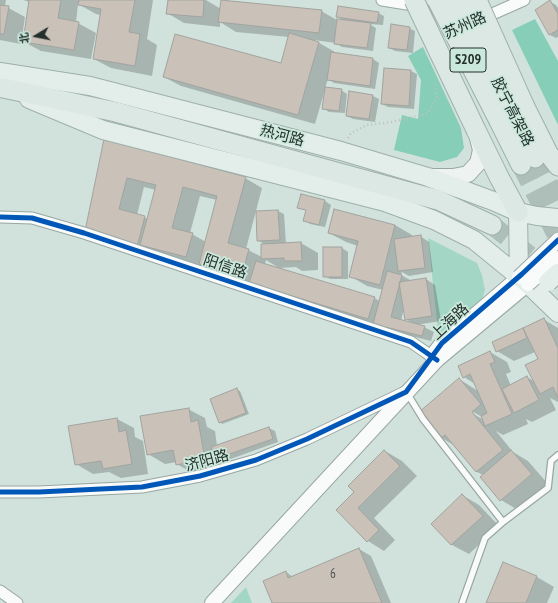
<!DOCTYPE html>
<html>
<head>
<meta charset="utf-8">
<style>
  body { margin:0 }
  #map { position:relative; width:558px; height:603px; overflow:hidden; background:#d1e2dc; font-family:"PT Sans Narrow","Noto Sans SC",sans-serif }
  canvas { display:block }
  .north { position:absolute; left:16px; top:16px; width:40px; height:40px; -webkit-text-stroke:3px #cbe8dd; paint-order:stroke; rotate:260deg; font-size:11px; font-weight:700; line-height:16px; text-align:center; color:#232f2a }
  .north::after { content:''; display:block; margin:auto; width:14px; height:18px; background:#232f2a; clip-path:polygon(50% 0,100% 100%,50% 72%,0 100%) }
</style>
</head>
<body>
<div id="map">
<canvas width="558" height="603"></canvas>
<div class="north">北</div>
</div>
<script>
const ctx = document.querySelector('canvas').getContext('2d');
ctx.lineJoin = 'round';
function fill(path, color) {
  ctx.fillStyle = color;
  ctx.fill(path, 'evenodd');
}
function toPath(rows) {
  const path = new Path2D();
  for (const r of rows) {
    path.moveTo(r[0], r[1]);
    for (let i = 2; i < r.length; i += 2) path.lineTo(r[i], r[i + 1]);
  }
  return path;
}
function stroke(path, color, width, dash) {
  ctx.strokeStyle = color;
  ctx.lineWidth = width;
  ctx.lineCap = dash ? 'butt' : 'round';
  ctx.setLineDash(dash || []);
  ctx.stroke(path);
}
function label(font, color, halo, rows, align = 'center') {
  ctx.font = font + ' "PT Sans Narrow","Noto Sans SC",sans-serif';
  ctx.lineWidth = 3.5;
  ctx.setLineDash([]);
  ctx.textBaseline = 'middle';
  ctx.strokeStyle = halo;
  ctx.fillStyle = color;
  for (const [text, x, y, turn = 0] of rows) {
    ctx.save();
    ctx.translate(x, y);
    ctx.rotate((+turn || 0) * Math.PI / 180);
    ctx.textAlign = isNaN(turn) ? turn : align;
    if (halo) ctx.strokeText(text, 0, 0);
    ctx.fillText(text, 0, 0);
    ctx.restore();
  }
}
const green = toPath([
  [428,238,477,263,482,275,485,290,481,303,439,340],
  [246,587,252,603,231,603]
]);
const forest = toPath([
  [535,19,558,61,558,125,512,30],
  [423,47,461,128,464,148,457,157,440,162,394,150,402,115,418,119,421,80,408,56]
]);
const shadow = toPath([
  [0,0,6,0,5,6,25,17,21,44,0,40],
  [23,0,153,0,147,39,157,45,152,76,111,68,94,59,101,15,96,14,78,4,76,22,96,33,91,59,41,51,24,42,30,2],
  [169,0,206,0,221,9,321,11,337,20,345,21,337,17,378,13,384,16,383,25,369,24,376,28,373,51,342,47,336,43,314,40,335,52,335,54,373,59,379,63,375,89,334,83,328,79,325,88,341,90,347,94,345,113,329,112,323,108,325,94,324,93,315,124,181,86,164,77,281,64,289,37,236,32,220,22,220,27,184,23,167,13],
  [550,2,556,5,558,8,558,37,556,38,550,35,536,10],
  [409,28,415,31,413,53,395,51,389,48],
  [385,69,411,71,417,74,414,109,388,107,382,104],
  [373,96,379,99,375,122,353,119,347,116],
  [105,141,245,178,262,188,246,249,262,257,265,245,258,240,257,212,278,211,284,214,286,244,301,243,318,253,318,270,302,271,296,267,279,268,266,260,265,264,374,298,380,301,383,290,367,286,350,276,358,246,346,242,329,233,395,225,412,235,411,238,420,236,429,242,433,272,409,276,402,272,401,275,412,281,426,279,435,285,441,321,415,325,424,327,434,332,431,341,383,329,268,293,251,282,217,273,204,265,203,266,103,240],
  [144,187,156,190,148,219,137,215],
  [200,196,217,200,206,242,190,233],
  [404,308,406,319,412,323,401,321],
  [325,201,331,205,325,227,310,224,305,220,307,211,299,207],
  [342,248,348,252,348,279,330,279,324,276],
  [543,319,558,328,558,402,550,398,556,410,532,422,526,419,528,424,503,435,496,431,513,452,528,461,548,484,518,510,501,500,481,477,483,475,477,472,455,446,442,438,459,379,478,391,475,384,464,377,490,352,507,362,511,372,506,374,511,386,527,377,535,382,539,360,535,352,514,361,497,351,493,343],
  [468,409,482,417,482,419,467,410],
  [237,390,240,391,249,414,222,424,220,422],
  [188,409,205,418,207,427,215,431,217,446,269,428,275,431,278,442,222,462,220,461,221,469,194,474,177,464,177,462,165,464,148,454],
  [117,419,134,428,135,437,143,441,148,474,121,478,109,472,93,474,76,464],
  [385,451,402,461,417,476,374,518,395,540,384,551,368,541,337,510,355,492],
  [462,495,479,505,499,526,469,554,452,545,432,524],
  [359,549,371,556,391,603,273,603,286,572,293,577],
  [504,563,537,577,554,587,547,603,487,603]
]);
const building = toPath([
  [29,0,61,0,58,18,79,22,74,50,23,42,29,0],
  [79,0,135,0,129,32,140,34,135,66,93,59,101,9,78,5,79,0],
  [168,0,204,0,203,17,166,14,168,0],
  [221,0,322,10,319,33,218,22,221,0],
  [550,0,558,14,558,30,549,35,535,10,550,0],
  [0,5,9,6,4,34,0,34,0,5],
  [338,6,379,12,377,23,336,17,338,6],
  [337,19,371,23,367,48,334,44,337,19],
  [391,24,410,27,407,50,388,48,391,24],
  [289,33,319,42,298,115,163,77,175,34,281,63,289,33],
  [331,52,373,58,370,86,327,80,331,52],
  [384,68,411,70,409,106,381,104,384,68],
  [325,87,342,89,339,111,322,109,325,87],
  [349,91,373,95,369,119,346,116,349,91],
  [104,139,246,177,228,243,249,249,242,275,199,264,217,196,183,187,172,228,193,233,186,257,140,245,156,185,127,178,119,209,145,216,137,247,85,231,104,139],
  [301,194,325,200,319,225,303,221,306,210,297,208,301,194],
  [334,209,395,225,380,285,349,277,358,241,328,233,334,209],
  [278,210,280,240,257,241,256,211,278,210],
  [421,235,425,268,398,271,394,239,421,235],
  [301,242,302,261,284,261,284,258,261,259,261,244,301,242],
  [323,247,342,247,342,277,323,277,323,247],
  [256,261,375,297,368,319,249,283,256,261],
  [387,271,402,275,391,317,425,326,422,336,373,324,387,271],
  [426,278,432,316,405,320,399,282,426,278],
  [544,318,558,348,558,398,553,387,540,394,525,365,538,359,523,328,544,318],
  [523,328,527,338,496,352,492,342,523,328],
  [490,351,495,362,490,364,512,414,485,426,481,416,487,413,470,374,463,378,458,366,490,351],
  [527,376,539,400,514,413,502,389,527,376],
  [459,378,481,404,472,412,503,450,476,472,445,435,441,438,419,412,459,378],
  [237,388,246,413,219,423,210,399,237,388],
  [189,408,191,422,198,420,205,459,176,465,173,450,147,455,140,416,189,408],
  [117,418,119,432,126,430,132,464,103,469,101,461,75,465,68,426,117,418],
  [269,427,273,439,215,459,211,447,269,427],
  [384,450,400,466,358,508,379,530,367,542,336,510,354,492,348,486,384,450],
  [511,450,532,474,500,501,480,477,511,450],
  [462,494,483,516,451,545,431,524,462,494],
  [359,548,382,603,272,603,263,581,286,571,288,578,359,548],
  [503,562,537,576,526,603,486,603,503,562]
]);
const trunkTunnel = toPath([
  [535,158,558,201],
  [521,165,558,238],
  [492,225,550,272]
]);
const path = toPath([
  [348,138,351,133,367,125,392,122,428,113,437,98,435,82]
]);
const service = toPath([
  [407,393,423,419,503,522,548,488,551,461,558,455],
  [462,603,485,538,503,522]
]);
const minor = toPath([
  [382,0,413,5],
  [481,19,524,0],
  [0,217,32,218,84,233,411,342,437,360],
  [0,492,39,492,142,487,200,476,256,460,307,439,405,392],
  [0,591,17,603]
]);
const tertiary = toPath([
  [432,356,442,343,519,277],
  [212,603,437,360,528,284]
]);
const secondary = toPath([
  [433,177,453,177,468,174,478,163,481,150,478,138]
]);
const primary = toPath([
  [0,72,90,86,341,151,428,177,493,201,518,212,537,216,558,218],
  [29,99,103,130,385,202,434,220,474,240,528,284,558,313],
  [518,212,519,277]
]);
const trunk = toPath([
  [3,88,116,112,438,200,492,225],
  [525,107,548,153,558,166],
  [512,114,535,158],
  [499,121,521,165],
  [476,130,499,177,518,212]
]);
const tertiaryBridge = toPath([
  [519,277,558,240],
  [528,284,558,258]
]);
const primaryBridge = toPath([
  [548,282,558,273]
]);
const trunkBridge = toPath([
  [414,0,476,130],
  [437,0,499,121],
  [457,0,512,114],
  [477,0,525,107]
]);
const cycleway = toPath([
  [0,217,32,218,84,233,411,342,437,360],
  [0,492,39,492,142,487,200,476,256,460,307,439,406,392,442,343,522,274,558,240]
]);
const numberNames = [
  ["6",333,574]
];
const shields = [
  [468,60,36]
];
const shieldNames = [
  ["S209",468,60]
];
const streetNames = [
  ["苏州路",465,26,-24],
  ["胶宁高架路",512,112,63],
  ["热河路",282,136,15],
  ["阳信路",225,267,19],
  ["上海路",450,322,-43],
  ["济阳路",207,461,-15]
];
fill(green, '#a4d6c5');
fill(forest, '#87ceb8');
fill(shadow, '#0003');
fill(building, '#cac1b8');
stroke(building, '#a1a39f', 1);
stroke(trunkTunnel, '#aebeb8', 19, [19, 10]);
stroke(service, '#99a6a1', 8);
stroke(minor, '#99a6a1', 13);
stroke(tertiary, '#99a6a1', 16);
stroke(secondary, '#99a6a1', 18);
stroke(primary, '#9db0a9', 20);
stroke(trunk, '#9db0a9', 21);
stroke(path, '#bcc1bf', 2.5, [1, 3]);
stroke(service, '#f8fbfa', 5.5);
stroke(minor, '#f8fbfa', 11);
stroke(tertiary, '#f8fbfa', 14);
stroke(secondary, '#eef3f1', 16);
stroke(primary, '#e3edea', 18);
stroke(trunk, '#dce8e4', 19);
stroke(tertiaryBridge, '#99a6a1', 16, []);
stroke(primaryBridge, '#9db0a9', 20, []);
stroke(trunkBridge, '#9db0a9', 21, []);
stroke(tertiaryBridge, '#f8fbfa', 14);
stroke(primaryBridge, '#e3edea', 18);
stroke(trunkBridge, '#dce8e4', 19);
stroke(cycleway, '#0057b8', 5);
label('13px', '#4d544e', null, numberNames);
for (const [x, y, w] of shields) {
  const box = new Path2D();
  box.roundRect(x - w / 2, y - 12, w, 24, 3);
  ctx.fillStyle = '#cbe8dd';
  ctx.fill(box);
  stroke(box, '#232f2a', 1);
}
label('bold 14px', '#232f2a', null, shieldNames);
label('15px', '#232f2a', '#cbe8dd', streetNames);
</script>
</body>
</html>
